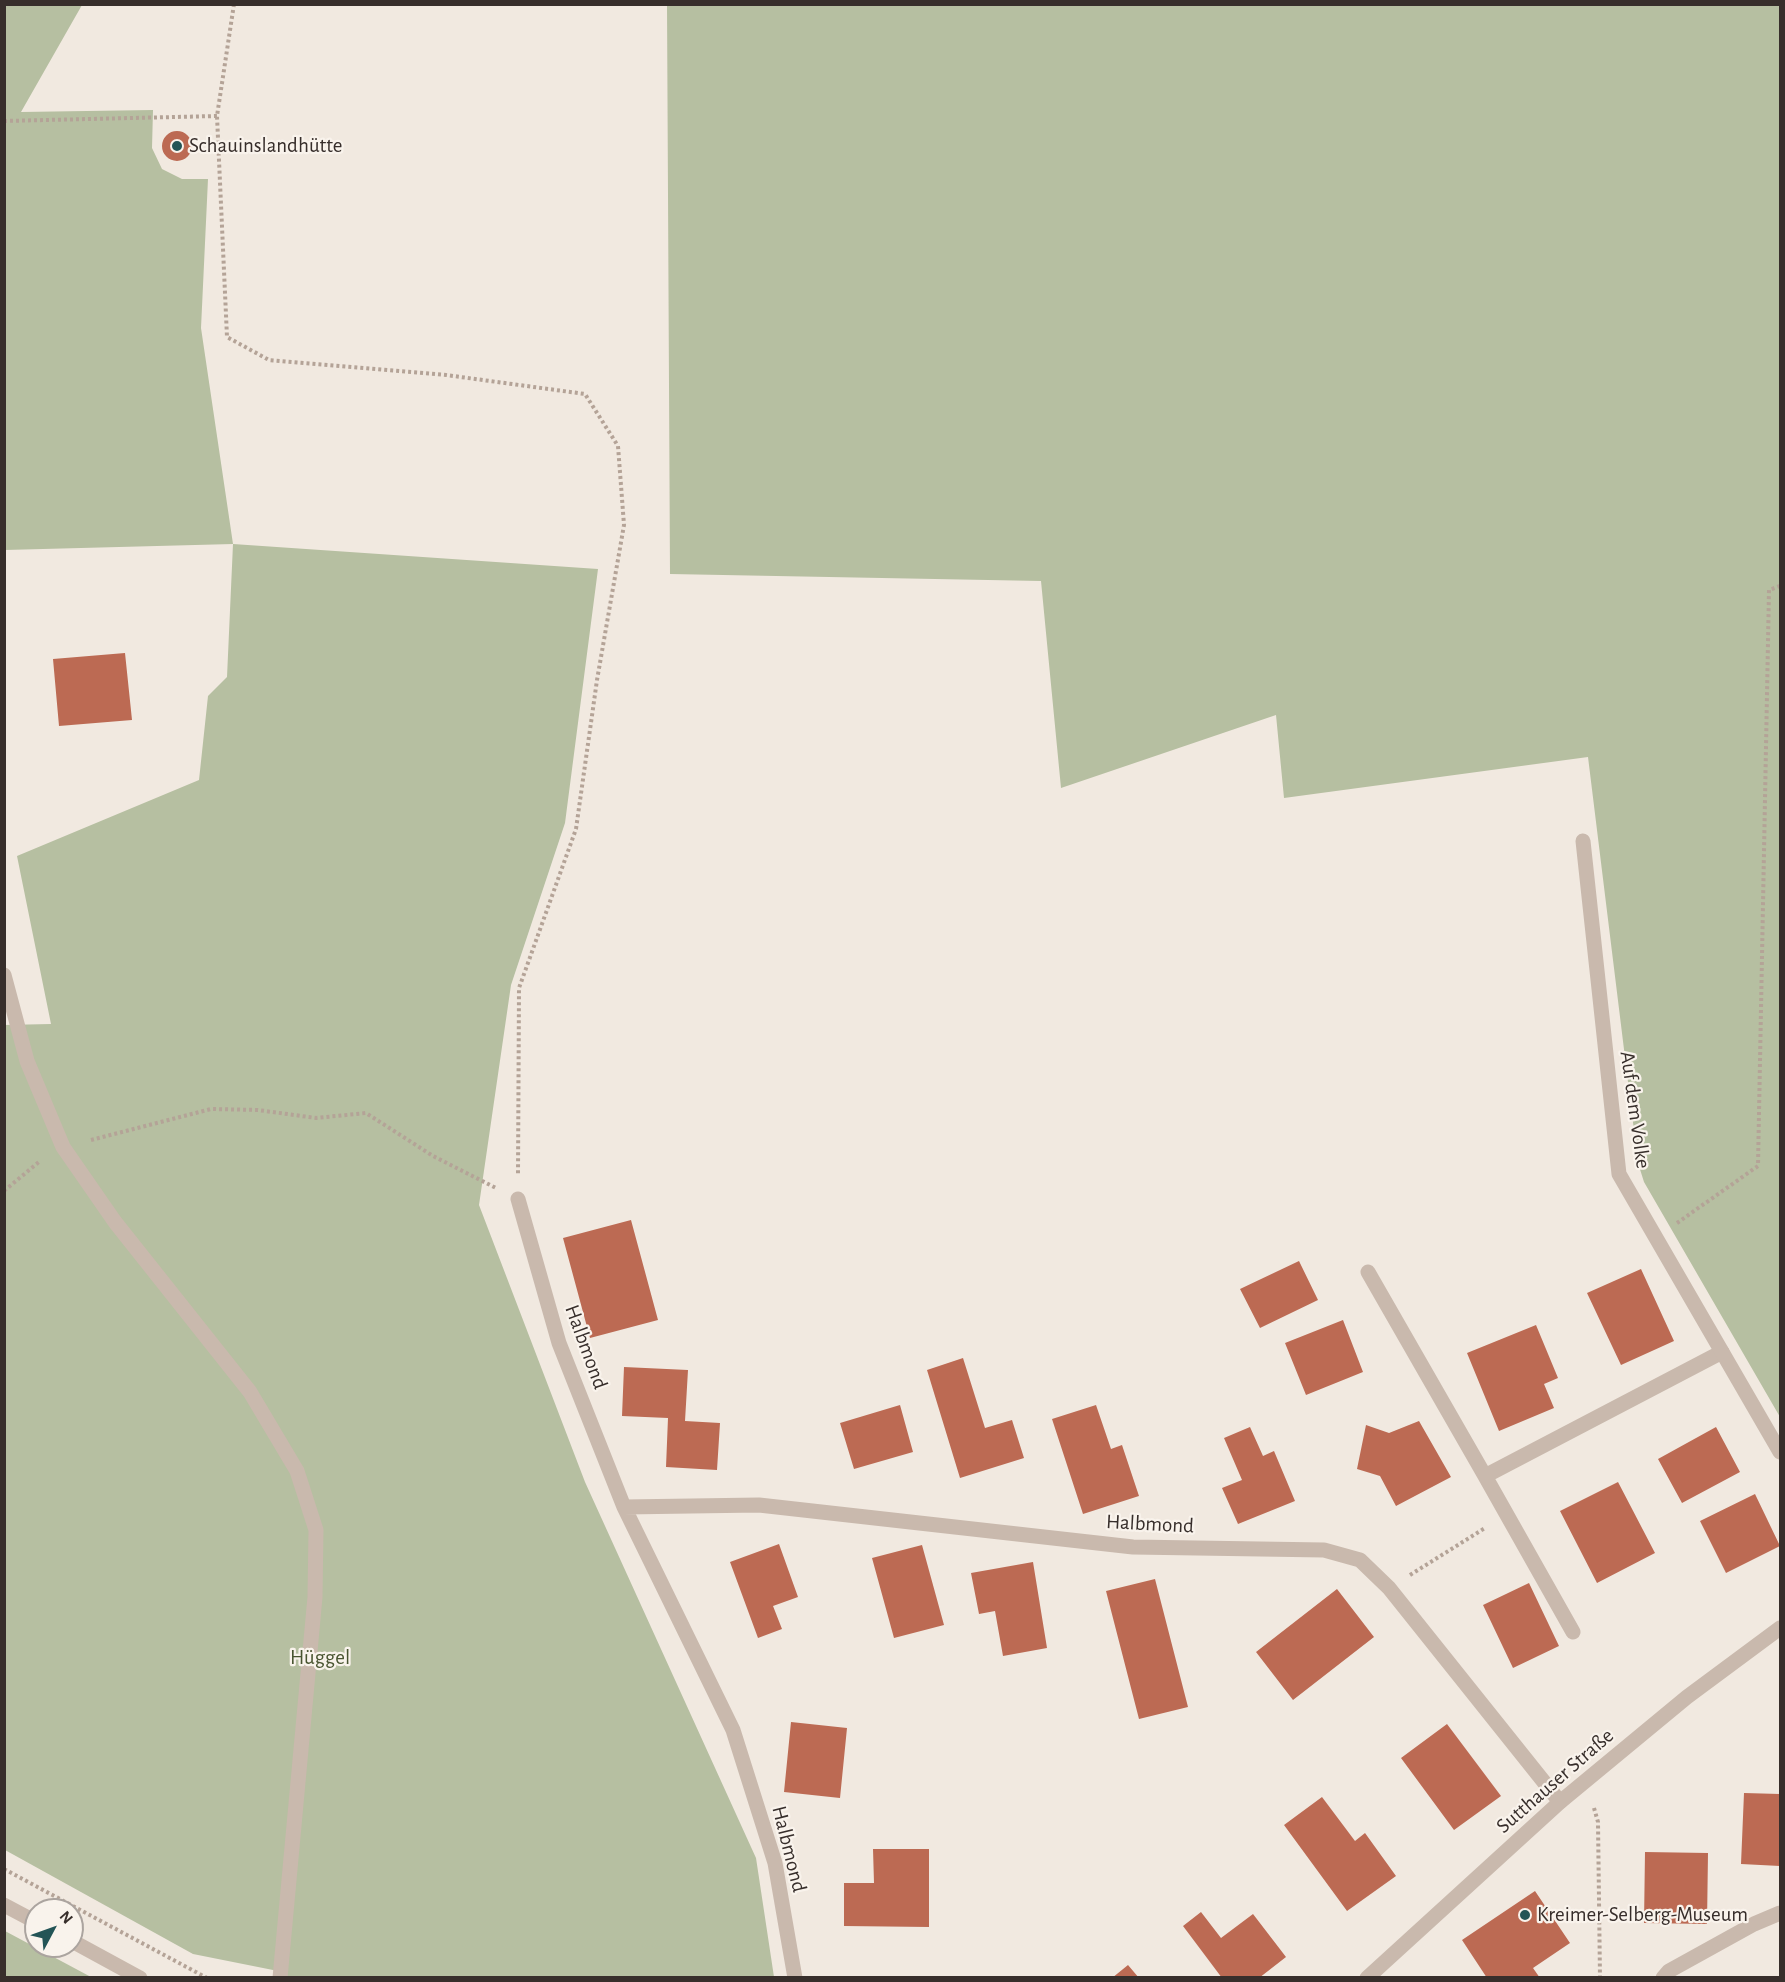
<!DOCTYPE html>
<html>
<head>
<meta charset="utf-8">
<style>
  body { margin:0 }
  #map { position:relative; width:1785px; height:1982px; overflow:hidden; background:#f1e9e0; font-family:"Alegreya Sans",sans-serif }
  canvas { display:block }
  .frame { position:absolute; inset:0; border:6px solid #372e2b; pointer-events:none }
  .north { position:absolute; left:24px; top:1898px; width:60px; height:60px; box-sizing:border-box; background:#f9f3ec; border:2px solid #aba49f; border-radius:50%; rotate:49deg; font-size:16px; font-weight:700; line-height:24px; text-align:center; color:#372e2b }
  .north::after { content:''; display:block; margin:auto; width:21px; height:27px; background:#235456; clip-path:polygon(50% 0,100% 100%,50% 72%,0 100%) }
</style>
</head>
<body>
<div id="map">
<canvas width="1785" height="1982"></canvas>
<div class="frame"></div>
<div class="north">N</div>
</div>
<script>
const ctx = document.querySelector('canvas').getContext('2d');
ctx.lineJoin = 'round';
function fill(path, color) {
  ctx.fillStyle = color;
  ctx.fill(path, 'evenodd');
}
function toPath(rows) {
  const path = new Path2D();
  for (const r of rows) {
    if (r.length === 3) {
      path.moveTo(r[0] + r[2], r[1]);
      path.arc(r[0], r[1], r[2], 0, 2 * Math.PI);
      continue;
    }
    path.moveTo(r[0], r[1]);
    for (let i = 2; i < r.length; i += 2) path.lineTo(r[i], r[i + 1]);
  }
  return path;
}
function stroke(path, color, width, dash) {
  ctx.strokeStyle = color;
  ctx.lineWidth = width;
  ctx.lineCap = dash ? 'butt' : 'round';
  ctx.setLineDash(dash || []);
  ctx.stroke(path);
}
function label(font, color, halo, rows, align = 'center') {
  ctx.font = font + ' "Alegreya Sans",sans-serif';
  ctx.lineWidth = 4.5;
  ctx.setLineDash([]);
  ctx.textBaseline = 'middle';
  ctx.strokeStyle = halo;
  ctx.fillStyle = color;
  for (const [text, x, y, turn = 0] of rows) {
    ctx.save();
    ctx.translate(x, y);
    ctx.rotate((+turn || 0) * Math.PI / 180);
    ctx.textAlign = isNaN(turn) ? turn : align;
    if (halo) ctx.strokeText(text, 0, 0);
    ctx.fillText(text, 0, 0);
    ctx.restore();
  }
}
const green = toPath([
  [5,5,82,5,21,112,153,110,152,148,162,169,182,179,208,179,201,328,233,544,598,569,565,823,511,985,479,1205,585,1482,756,1858,774,1977,290,1977,273,1970,193,1954,5,1850,4,1025,51,1024,17,856,199,780,208,696,227,677,233,544,5,550],
  [667,5,1780,5,1780,1417,1644,1182,1638,1163,1588,757,1284,798,1276,715,1061,788,1041,581,670,574],
  [4,1931,5,1931,91,1977,5,1977]
]);
const building = toPath([
  [177,146,15],
  [125,653,132,720,59,726,53,659],
  [631,1220,658,1320,590,1338,563,1238],
  [1299,1261,1318,1300,1260,1328,1240,1289],
  [1641,1269,1674,1341,1621,1365,1587,1293],
  [1343,1320,1363,1372,1306,1395,1285,1343],
  [1536,1325,1558,1378,1544,1384,1554,1408,1499,1431,1467,1353],
  [963,1358,985,1428,1012,1420,1024,1458,960,1478,927,1370],
  [624,1367,688,1370,685,1421,720,1423,717,1470,666,1467,668,1418,622,1416],
  [900,1405,913,1452,854,1469,840,1423],
  [1096,1405,1111,1449,1122,1445,1139,1496,1083,1514,1052,1419],
  [1419,1421,1451,1477,1396,1506,1380,1476,1357,1469,1366,1425,1389,1433],
  [1250,1427,1263,1456,1274,1451,1295,1501,1238,1524,1222,1488,1242,1480,1224,1438],
  [1716,1427,1740,1472,1682,1503,1658,1459],
  [1618,1482,1655,1553,1597,1583,1560,1511],
  [1755,1494,1780,1546,1726,1573,1700,1521],
  [779,1544,798,1597,773,1606,782,1629,758,1638,730,1562],
  [922,1545,944,1625,894,1638,872,1558],
  [1033,1562,1047,1648,1003,1656,995,1611,979,1614,971,1573],
  [1155,1579,1188,1707,1139,1719,1106,1591],
  [1529,1583,1559,1646,1513,1668,1483,1605],
  [1337,1589,1374,1637,1293,1700,1256,1652],
  [791,1722,847,1728,840,1798,784,1792],
  [1447,1724,1501,1796,1454,1830,1401,1758],
  [1744,1793,1780,1794,1780,1866,1741,1864],
  [1322,1797,1355,1841,1365,1833,1396,1876,1347,1911,1284,1825],
  [873,1849,929,1849,929,1927,844,1926,844,1883,874,1883],
  [1645,1852,1708,1853,1707,1924,1644,1923],
  [1535,1891,1570,1943,1533,1968,1540,1978,1487,1978,1462,1940],
  [1201,1912,1221,1938,1253,1914,1286,1957,1259,1978,1222,1978,1183,1926],
  [1128,1965,1139,1978,1112,1978]
]);
const path = toPath([
  [234,4,217,116,227,337,269,360,446,375,585,394,618,446,624,525,597,680,576,829,519,988,518,1174],
  [4,121,217,116],
  [91,1140,211,1109,258,1110,316,1118,366,1113,433,1156,496,1188],
  [4,1191,40,1161],
  [1677,1223,1758,1166,1769,590,1780,586],
  [1410,1575,1485,1528],
  [1594,1808,1598,1822,1600,1978],
  [4,1869,207,1978]
]);
const service = toPath([
  [4,975,27,1061,63,1147,115,1222,250,1392,297,1471,316,1530,315,1597,280,1978],
  [1368,1272,1485,1476,1722,1352],
  [1485,1476,1573,1632]
]);
const minor = toPath([
  [1583,841,1619,1174,1780,1452],
  [518,1199,559,1343,624,1507,733,1730,775,1863,795,1978],
  [624,1507,759,1505,1133,1547,1324,1550,1360,1560,1389,1588,1560,1802],
  [1663,1978,1669,1971,1754,1924,1780,1913]
]);
const tertiary = toPath([
  [4,1905,36,1922],
  [72,1941,140,1978],
  [1367,1978,1560,1802,1687,1697,1780,1628]
]);
const markers = [
  [177,146,6,"#235456"],
  [1525,1915,6,"#235456"]
];
const poiNames = [
  ["Schauinslandhütte",189,146],
  ["Kreimer-Selberg-Museum",1537,1915]
];
const streetNames = [
  ["Auf dem Volke",1635,1110,82],
  ["Halbmond",586,1347,70],
  ["Halbmond",1150,1524,3],
  ["Sutthauser Straße",1555,1781,-41],
  ["Halbmond",789,1849,76]
];
const parkNames = [
  ["Hüggel",320,1658]
];
fill(green, '#b6bfa1');
fill(building, '#bc6a53');
stroke(path, '#b4a397', 4, [3, 3]);
stroke(service, '#c9b9ad', 15);
stroke(minor, '#c9b9ad', 15);
stroke(tertiary, '#c9b9ad', 15);
for (const [x, y, r, color] of markers) {
  const dot = new Path2D();
  dot.arc(x, y, r, 0, 2 * Math.PI);
  ctx.fillStyle = color;
  ctx.fill(dot);
  stroke(dot, '#f9f3ec', 2);
}
label('21px', '#372e2b', '#f9f3ec', poiNames, 'left');
label('21px', '#372e2b', '#f9f3ec', streetNames);
label('21px', '#485430', '#f9f3ec', parkNames);
</script>
</body>
</html>
